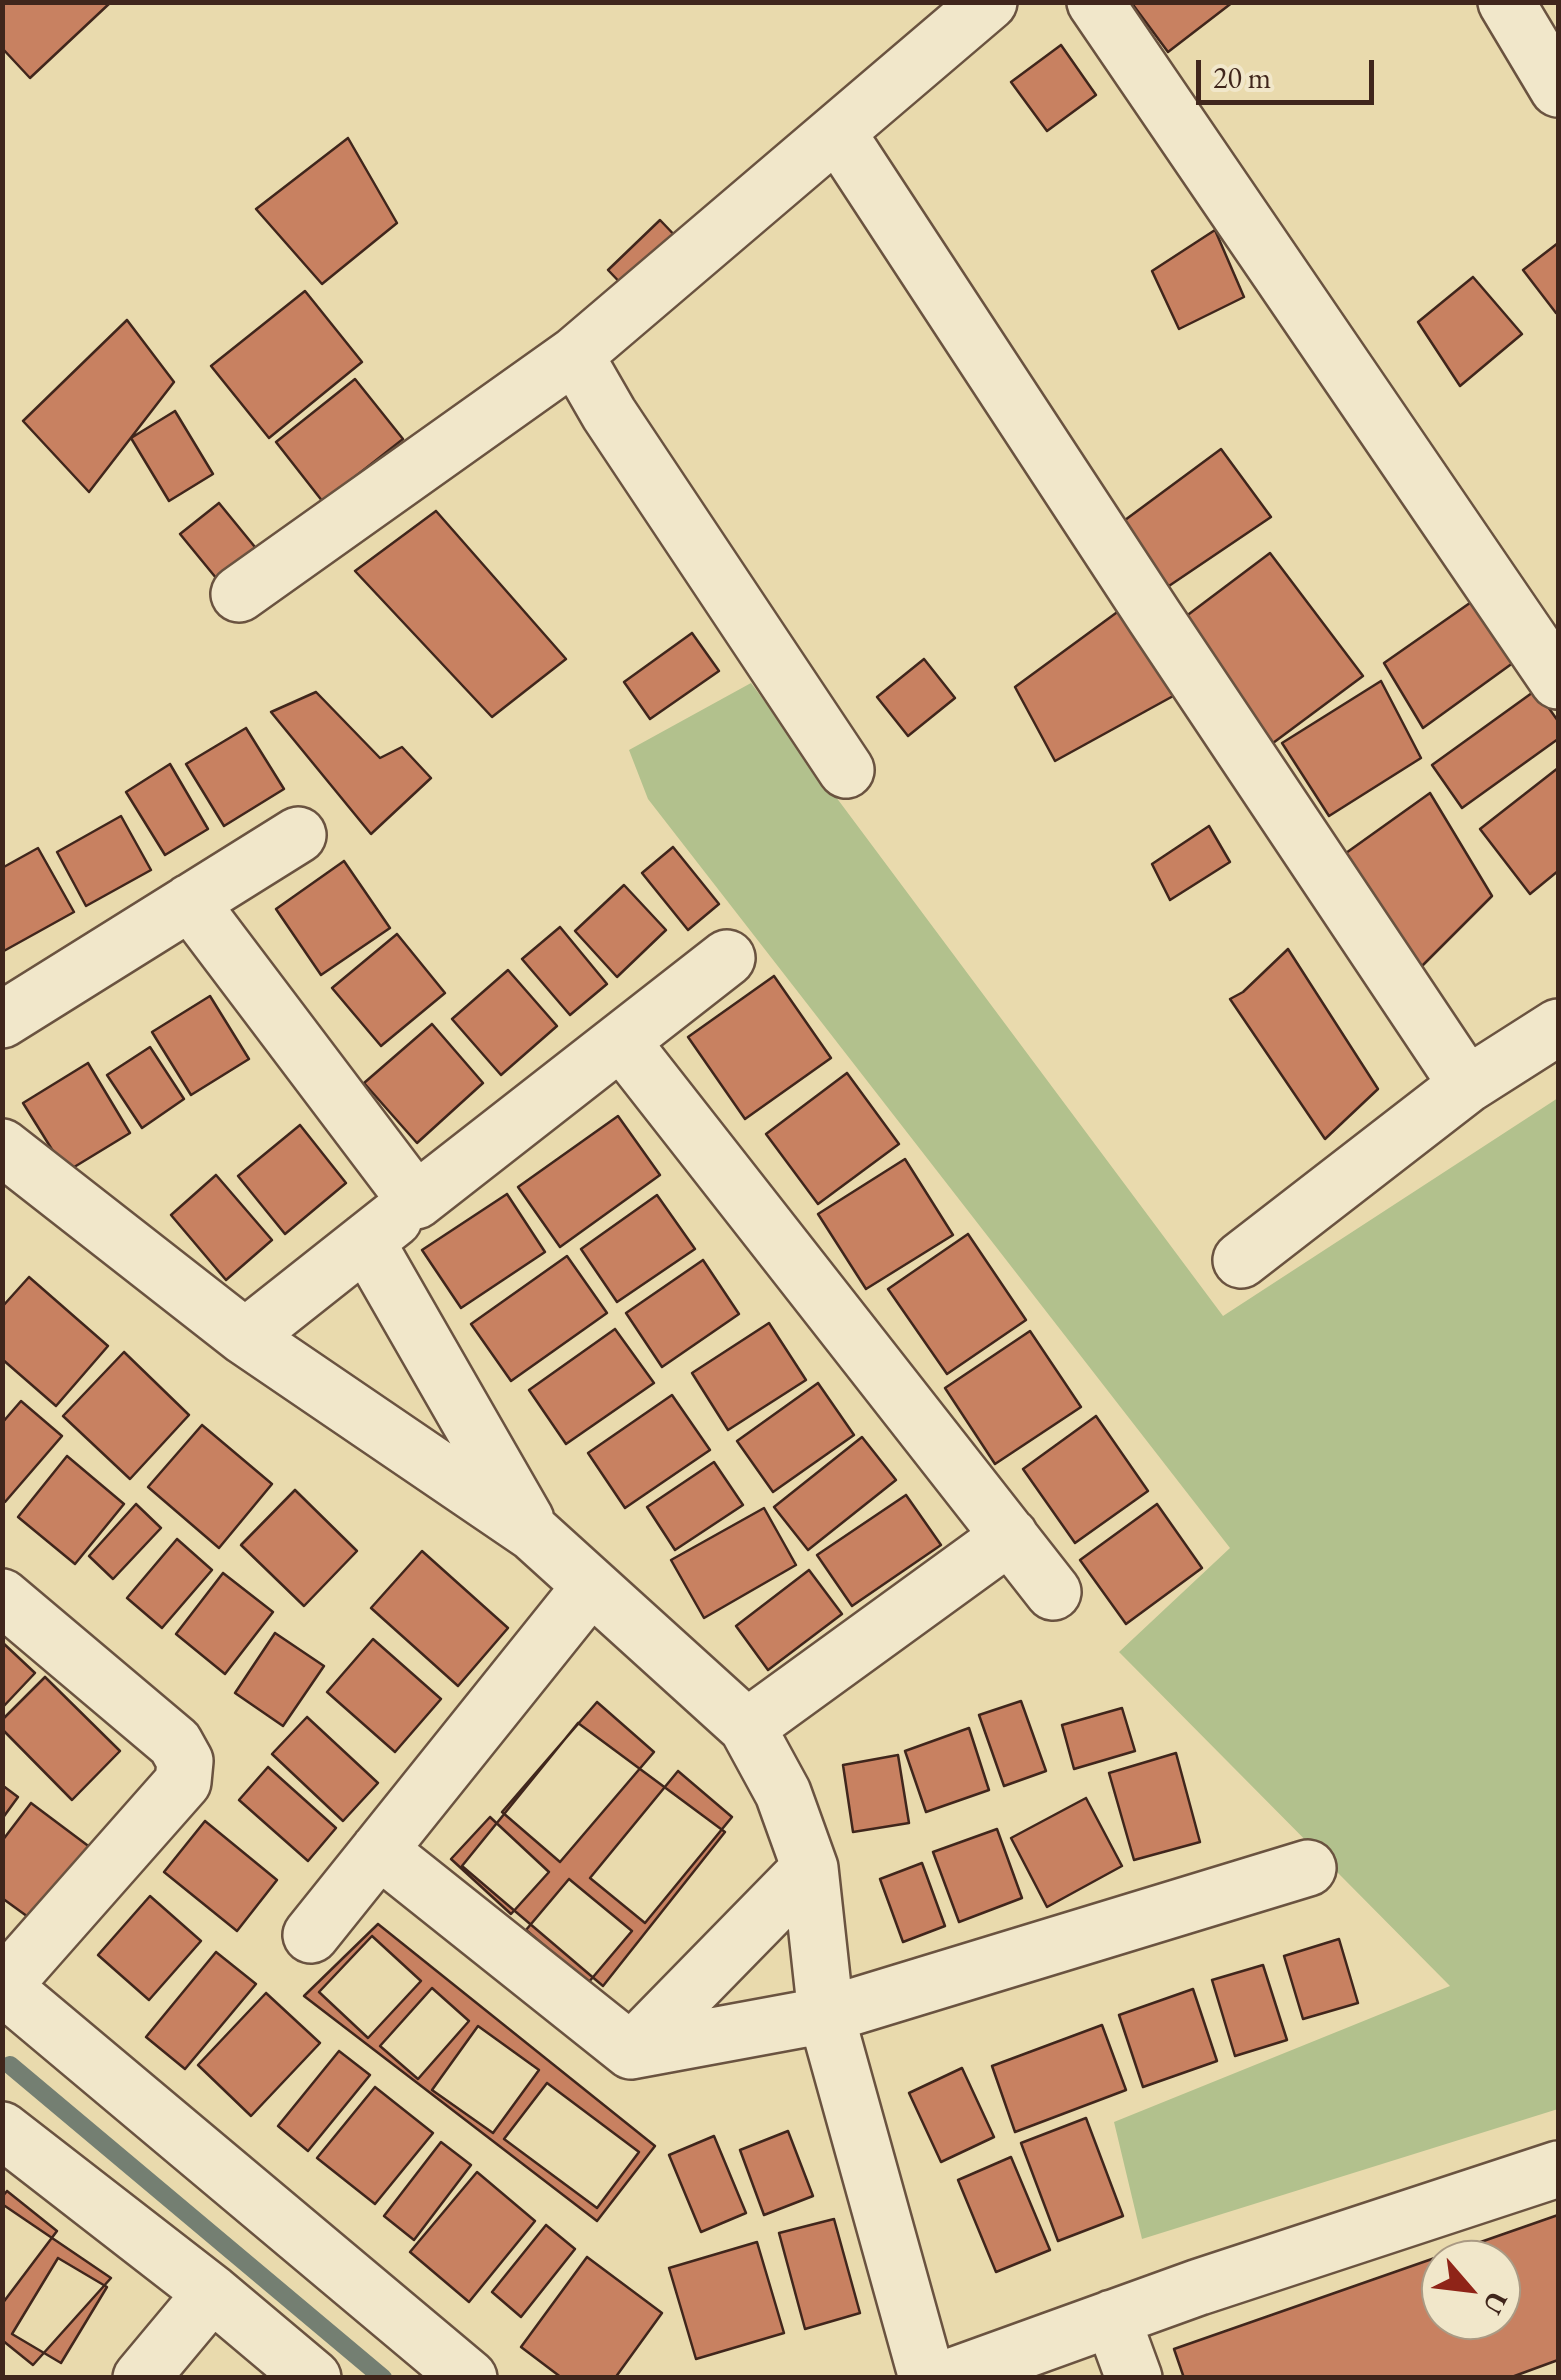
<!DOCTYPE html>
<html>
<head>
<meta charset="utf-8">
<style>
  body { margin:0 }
  #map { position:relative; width:1561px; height:2380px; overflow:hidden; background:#e9daad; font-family:"EB Garamond",serif }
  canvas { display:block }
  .frame { position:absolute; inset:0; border:5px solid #40261c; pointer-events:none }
  .north { position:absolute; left:1421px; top:2240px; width:100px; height:100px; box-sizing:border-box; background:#f1e7ca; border:2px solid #aa9a84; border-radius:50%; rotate:118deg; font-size:28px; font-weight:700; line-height:40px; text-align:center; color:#40261c }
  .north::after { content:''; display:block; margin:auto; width:35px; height:45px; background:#8f2418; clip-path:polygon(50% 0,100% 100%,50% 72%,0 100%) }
  .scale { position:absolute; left:1196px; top:60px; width:178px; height:45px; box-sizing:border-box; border:5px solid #40261c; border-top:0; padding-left:12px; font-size:30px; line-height:35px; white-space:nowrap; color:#40261c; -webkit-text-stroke:8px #f1e7ca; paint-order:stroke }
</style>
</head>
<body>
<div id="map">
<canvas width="1561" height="2380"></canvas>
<div class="frame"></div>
<div class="north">U</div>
<div class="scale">20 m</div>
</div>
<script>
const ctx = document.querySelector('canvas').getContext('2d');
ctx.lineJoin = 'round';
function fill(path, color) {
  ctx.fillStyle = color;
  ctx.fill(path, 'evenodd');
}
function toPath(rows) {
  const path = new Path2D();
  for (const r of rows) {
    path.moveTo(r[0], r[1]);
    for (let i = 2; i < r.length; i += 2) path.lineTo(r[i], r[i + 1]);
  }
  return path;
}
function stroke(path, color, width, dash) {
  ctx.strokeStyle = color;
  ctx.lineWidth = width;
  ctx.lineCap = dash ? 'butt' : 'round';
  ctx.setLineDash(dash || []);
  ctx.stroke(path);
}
const green = toPath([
  [751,683,1223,1316,1558,1098,1558,2109,1142,2239,1114,2122,1450,1986,1119,1652,1230,1548,648,799,629,750]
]);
const stream = toPath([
  [10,2065,383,2378]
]);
const building = toPath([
  [2,2,111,2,30,78,2,48,2,2],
  [1131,2,1233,2,1168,52,1131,2],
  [1061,45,1096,95,1047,131,1011,82,1061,45],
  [348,138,397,223,322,284,256,209,348,138],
  [660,220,682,243,630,293,608,270,660,220],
  [1215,230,1244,297,1179,329,1152,271,1215,230],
  [1558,243,1558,311,1556,313,1523,270,1558,243],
  [1473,277,1522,334,1460,386,1418,322,1473,277],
  [305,291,362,362,269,438,211,366,305,291],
  [127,320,174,382,89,492,23,421,127,320],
  [355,379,403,439,323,502,276,442,355,379],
  [175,411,213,474,169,501,131,438,175,411],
  [1221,449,1271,517,1160,592,1121,523,1221,449],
  [219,503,259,552,221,584,180,534,219,503],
  [436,511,566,659,492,717,355,571,436,511],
  [1270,553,1363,676,1273,743,1181,620,1270,553],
  [1477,598,1517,660,1423,728,1384,663,1477,598],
  [1131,602,1175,695,1055,761,1015,687,1131,602],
  [692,633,719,671,650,719,624,682,692,633],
  [924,659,955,698,908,736,877,697,924,659],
  [1381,681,1421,758,1329,816,1282,743,1381,681],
  [1536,690,1558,721,1558,739,1462,808,1432,765,1536,690],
  [316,692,380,758,402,747,431,778,371,834,271,712,316,692],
  [246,728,284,789,224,826,186,764,246,728],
  [170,764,208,829,165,855,126,792,170,764],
  [1558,768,1558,871,1530,894,1480,829,1558,768],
  [1430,793,1492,896,1421,967,1346,853,1430,793],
  [121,816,151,870,86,906,57,852,121,816],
  [1209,826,1230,862,1170,900,1152,864,1209,826],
  [673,847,719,904,688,930,642,873,673,847],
  [38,848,74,912,2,952,2,868,38,848],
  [344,861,390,928,321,975,276,909,344,861],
  [624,885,666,930,617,977,575,931,624,885],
  [560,927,607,984,570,1015,522,959,560,927],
  [397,934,445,993,381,1046,332,988,397,934],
  [1288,949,1378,1089,1325,1139,1230,999,1243,992,1288,949],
  [508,970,557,1026,501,1075,452,1019,508,970],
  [774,976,831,1058,745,1119,688,1037,774,976],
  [210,996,249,1059,191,1095,152,1032,210,996],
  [432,1024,483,1083,417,1143,364,1083,432,1024],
  [150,1047,184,1099,142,1128,107,1075,150,1047],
  [88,1063,130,1133,66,1172,23,1103,88,1063],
  [847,1073,899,1144,818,1204,766,1134,847,1073],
  [618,1116,660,1175,560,1247,518,1187,618,1116],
  [300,1125,346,1183,285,1234,238,1176,300,1125],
  [905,1159,953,1235,866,1289,818,1214,905,1159],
  [216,1175,272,1240,226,1280,171,1215,216,1175],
  [507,1194,545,1252,461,1308,422,1250,507,1194],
  [657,1195,695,1249,617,1302,581,1249,657,1195],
  [968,1234,1026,1320,947,1374,888,1289,968,1234],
  [567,1256,607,1313,511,1381,471,1324,567,1256],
  [703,1260,739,1314,662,1367,626,1313,703,1260],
  [29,1277,108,1346,56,1406,2,1359,2,1307,29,1277],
  [769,1323,806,1380,728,1430,692,1373,769,1323],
  [615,1329,654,1383,566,1444,529,1390,615,1329],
  [1030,1331,1081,1407,995,1464,945,1388,1030,1331],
  [124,1352,189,1415,130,1479,63,1416,124,1352],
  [818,1383,854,1435,773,1492,737,1441,818,1383],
  [672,1395,710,1450,625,1508,588,1453,672,1395],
  [21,1401,62,1436,5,1502,2,1500,2,1423,21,1401],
  [1096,1416,1148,1491,1075,1543,1023,1469,1096,1416],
  [202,1425,272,1484,219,1548,148,1487,202,1425],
  [862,1437,896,1480,808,1550,774,1507,862,1437],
  [67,1456,124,1504,75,1564,18,1517,67,1456],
  [714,1462,743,1505,675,1550,647,1507,714,1462],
  [295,1490,357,1551,304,1606,241,1545,295,1490],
  [906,1495,941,1545,852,1606,817,1555,906,1495],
  [136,1504,161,1528,113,1579,89,1556,136,1504],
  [1157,1504,1202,1568,1126,1624,1080,1560,1157,1504],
  [764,1508,796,1565,704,1618,671,1560,764,1508],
  [177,1539,212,1570,162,1628,127,1598,177,1539],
  [422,1551,508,1628,458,1686,371,1608,422,1551],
  [809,1570,842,1614,768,1670,736,1626,809,1570],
  [223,1573,273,1612,225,1674,176,1634,223,1573],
  [275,1633,324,1666,283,1726,235,1693,275,1633],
  [373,1639,441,1699,395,1752,327,1692,373,1639],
  [2,1642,35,1673,2,1708,2,1642],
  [45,1677,120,1751,72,1800,2,1729,2,1720,45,1677],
  [1021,1701,1046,1771,1004,1786,979,1715,1021,1701],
  [597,1702,654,1752,560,1862,502,1812,597,1702],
  [1122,1708,1135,1751,1074,1769,1062,1725,1122,1708],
  [307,1717,378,1783,343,1821,272,1754,307,1717],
  [578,1723,725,1832,603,1986,462,1866,578,1723],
  [969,1728,989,1790,926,1812,905,1751,969,1728],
  [1176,1753,1200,1842,1134,1860,1109,1773,1176,1753],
  [898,1755,909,1823,853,1832,843,1765,898,1755],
  [268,1767,336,1828,308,1861,239,1800,268,1767],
  [678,1771,732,1817,645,1923,590,1878,678,1771],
  [2,1785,18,1797,2,1819,2,1785],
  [1086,1798,1122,1866,1047,1907,1011,1838,1086,1798],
  [31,1803,91,1848,35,1922,2,1898,2,1841,31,1803],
  [490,1817,549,1872,511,1914,451,1859,490,1817],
  [205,1821,277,1880,237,1931,164,1872,205,1821],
  [997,1829,1022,1898,959,1922,933,1852,997,1829],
  [922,1863,945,1926,903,1942,880,1879,922,1863],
  [569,1879,632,1931,588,1983,526,1930,569,1879],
  [150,1896,201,1941,149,2000,98,1955,150,1896],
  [378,1924,655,2146,597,2221,304,1996,378,1924],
  [372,1936,421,1981,368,2038,319,1992,372,1936],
  [1339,1939,1358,2003,1303,2019,1284,1956,1339,1939],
  [216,1952,256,1984,185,2069,146,2037,216,1952],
  [1263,1965,1287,2040,1235,2056,1212,1980,1263,1965],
  [432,1988,469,2021,418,2079,380,2046,432,1988],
  [1193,1989,1217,2061,1143,2087,1119,2015,1193,1989],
  [266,1993,320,2043,251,2116,198,2065,266,1993],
  [1102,2025,1126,2090,1015,2132,992,2066,1102,2025],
  [478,2026,539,2070,493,2133,432,2090,478,2026],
  [339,2051,370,2075,308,2151,278,2126,339,2051],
  [962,2068,994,2137,941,2162,909,2093,962,2068],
  [547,2083,639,2152,597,2208,504,2139,547,2083],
  [375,2087,433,2133,375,2204,317,2158,375,2087],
  [1086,2118,1123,2216,1058,2241,1021,2143,1086,2118],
  [788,2131,813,2196,764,2215,740,2150,788,2131],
  [714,2136,746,2213,701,2232,669,2155,714,2136],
  [441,2142,471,2165,414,2240,384,2216,441,2142],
  [1011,2157,1050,2250,996,2272,958,2180,1011,2157],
  [477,2172,535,2221,469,2302,410,2252,477,2172],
  [7,2191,57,2231,2,2304,2,2197,7,2191],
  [2,2204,111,2278,33,2365,2,2340,2,2204],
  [1558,2215,1558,2360,1509,2378,1184,2378,1174,2349,1558,2215],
  [1441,2260,1501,2260,1501,2320,1441,2320,1441,2260],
  [834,2219,860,2313,805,2329,779,2233,834,2219],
  [546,2225,575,2249,521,2317,492,2292,546,2225],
  [757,2242,784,2333,696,2359,669,2268,757,2242],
  [587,2257,662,2313,615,2378,562,2378,521,2347,587,2257],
  [58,2258,107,2287,61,2363,12,2334,58,2258]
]);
const minor = toPath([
  [1095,2,1558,681],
  [1506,2,1558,89],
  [837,132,1154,616,1467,1085],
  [239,594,575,355],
  [846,770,609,414,575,355,989,2],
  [190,902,416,1201,727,958],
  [2,1020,298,835],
  [621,1041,1053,1592],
  [2,1147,245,1337,533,1533,747,1727,783,1793,810,1868,826,2015,927,2378],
  [366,1241,526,1520],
  [1241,1260,1467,1085,1558,1027],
  [245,1337,394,1219],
  [2,1597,175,1743,185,1761,183,1782,2,1987],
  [747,1727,1010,1536],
  [379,1850,631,2051,810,1868],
  [311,1935,591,1586],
  [2,1986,469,2378],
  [631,2051,826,2015,1308,1868],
  [2,2130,212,2293,313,2378],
  [1112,2318,1134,2378],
  [141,2378,212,2293],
  [947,2378,1199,2287,1558,2169]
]);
fill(green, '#b2c18d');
stroke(stream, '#747f72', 18);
fill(building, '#c88161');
stroke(building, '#40261c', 2.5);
stroke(minor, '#6a5340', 60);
stroke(minor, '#f1e7ca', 55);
</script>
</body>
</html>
